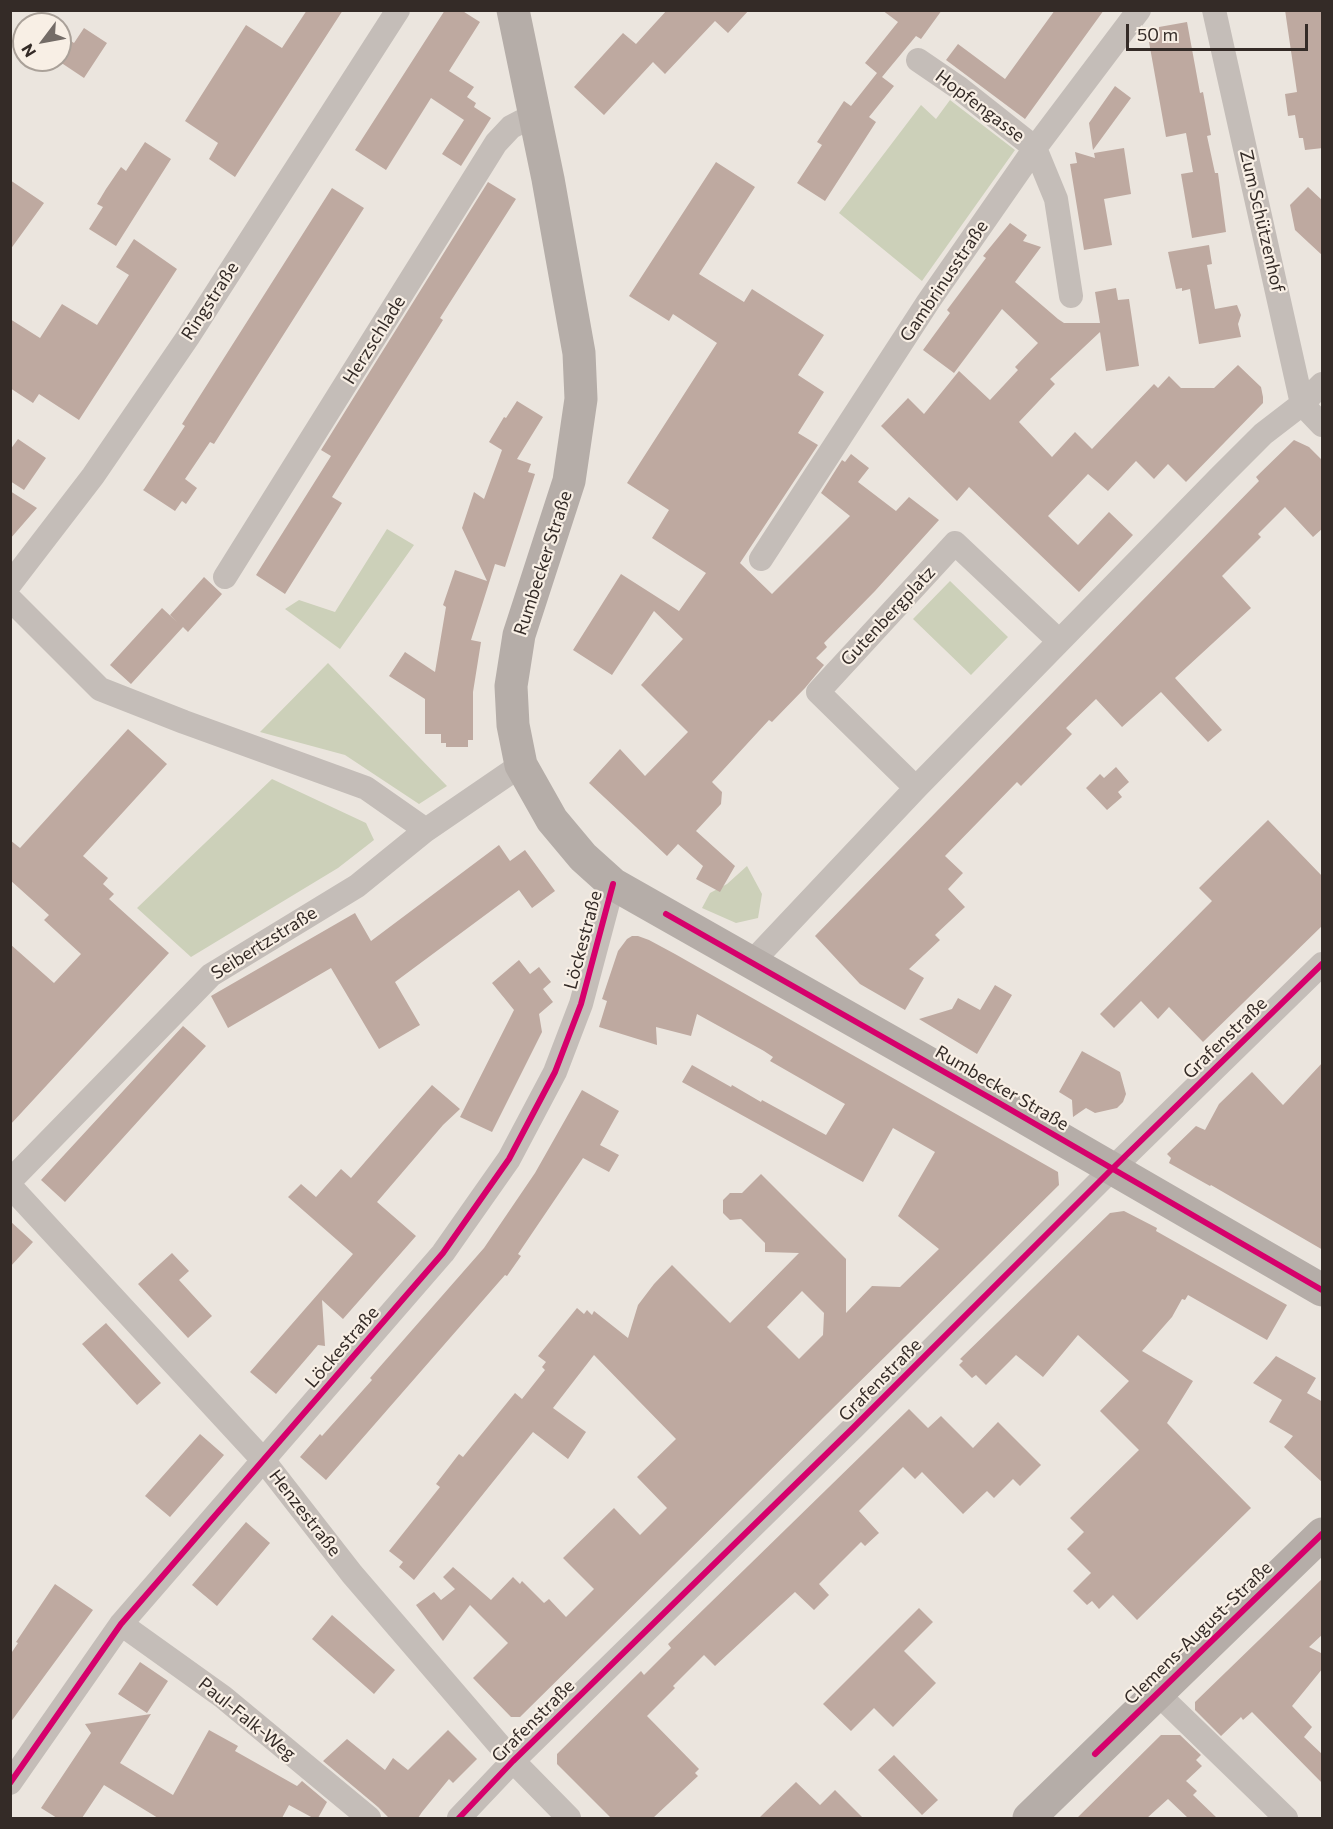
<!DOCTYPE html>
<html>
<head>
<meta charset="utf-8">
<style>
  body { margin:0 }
  #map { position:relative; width:1333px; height:1829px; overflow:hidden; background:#ebe5de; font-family:Commissioner,sans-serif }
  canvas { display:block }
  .frame { position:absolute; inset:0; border:12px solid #342b27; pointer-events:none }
  .north { position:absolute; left:12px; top:12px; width:60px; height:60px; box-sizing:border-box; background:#f8efe5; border:2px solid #aaa199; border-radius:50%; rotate:238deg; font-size:16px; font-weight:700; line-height:24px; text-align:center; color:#342b27 }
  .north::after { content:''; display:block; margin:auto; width:21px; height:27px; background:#746c67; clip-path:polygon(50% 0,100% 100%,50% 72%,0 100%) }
  .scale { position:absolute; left:1126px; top:24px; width:182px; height:27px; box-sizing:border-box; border:3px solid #342b27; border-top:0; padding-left:8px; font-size:18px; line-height:21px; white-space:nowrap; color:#342b27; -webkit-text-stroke:4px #f8efe5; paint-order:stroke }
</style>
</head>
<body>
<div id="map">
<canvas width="1333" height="1829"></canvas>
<div class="frame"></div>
<div class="north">N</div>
<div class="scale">50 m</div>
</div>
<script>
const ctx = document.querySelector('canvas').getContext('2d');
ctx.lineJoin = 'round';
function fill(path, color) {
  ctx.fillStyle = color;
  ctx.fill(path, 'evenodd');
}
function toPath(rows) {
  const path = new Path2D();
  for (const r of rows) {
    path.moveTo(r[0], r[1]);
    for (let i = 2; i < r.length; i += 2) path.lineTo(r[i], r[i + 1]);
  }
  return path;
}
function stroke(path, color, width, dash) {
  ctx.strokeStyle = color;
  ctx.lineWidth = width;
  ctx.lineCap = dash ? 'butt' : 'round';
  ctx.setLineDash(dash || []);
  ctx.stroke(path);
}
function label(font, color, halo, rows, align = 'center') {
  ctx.font = font + ' Commissioner,sans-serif';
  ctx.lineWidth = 4.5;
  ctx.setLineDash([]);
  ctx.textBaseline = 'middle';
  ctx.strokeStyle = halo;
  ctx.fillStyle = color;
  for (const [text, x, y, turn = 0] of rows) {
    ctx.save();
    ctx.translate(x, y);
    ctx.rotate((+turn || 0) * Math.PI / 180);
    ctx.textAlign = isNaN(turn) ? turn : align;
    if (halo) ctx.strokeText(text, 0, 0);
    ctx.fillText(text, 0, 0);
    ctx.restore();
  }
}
const green = toPath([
  [950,100,1015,150,922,281,839,213,921,105,936,119],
  [387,529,414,545,340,649,285,609,299,600,335,612],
  [950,581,1008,637,971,675,913,619],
  [328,663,447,786,419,804,345,755,260,732],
  [272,779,366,823,374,840,338,868,191,957,137,908],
  [747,866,762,894,758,918,736,923,702,908,710,893,727,884]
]);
const building = toPath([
  [307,10,343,10,235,177,209,159,218,143,185,121,246,25,282,48],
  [445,10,461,10,480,22,449,71,474,87,467,97,476,103,474,107,491,118,461,166,442,154,464,120,431,98,386,170,355,150],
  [667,10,749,10,728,33,715,21,665,74,653,62,604,115,574,87,623,33,636,44],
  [882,10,942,10,921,39,916,36,882,77,894,86,869,117,876,122,825,201,797,183,822,145,817,142,844,101,851,106,877,73,865,63,898,22],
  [1055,10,1104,10,1025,119,946,60,958,44,1005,79],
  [1285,10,1323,10,1323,148,1305,150,1303,138,1299,138,1295,115,1288,116,1285,94,1297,92],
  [1187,22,1200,93,1203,92,1211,135,1207,136,1215,173,1218,173,1226,232,1192,238,1181,174,1193,172,1186,133,1166,137,1149,42,1159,32,1159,27],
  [84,28,107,43,84,78,60,62,60,34,74,43],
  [1115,86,1131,98,1093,150,1089,123],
  [145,142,171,159,116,246,89,229,103,207,97,204,106,189,121,167,126,171],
  [1124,148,1131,194,1104,199,1112,245,1084,250,1070,164,1077,163,1075,152,1095,158,1094,153],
  [716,162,755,187,699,274,744,302,752,289,824,335,798,375,824,392,798,433,818,445,740,563,772,594,850,516,821,493,842,460,845,462,851,454,869,468,858,482,896,511,909,497,939,520,875,591,824,643,827,647,816,658,824,665,805,688,772,722,769,720,712,782,722,792,721,804,696,831,735,866,720,892,696,879,703,866,678,844,667,856,589,783,620,749,645,776,688,732,641,685,683,639,654,611,612,675,573,650,621,574,679,611,706,573,652,538,669,510,627,483,717,343,673,314,669,321,629,296],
  [10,180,44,203,10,250],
  [488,182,516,199,440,318,443,320,332,497,342,503,285,594,256,575,331,456,321,450],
  [1308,187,1323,201,1323,256,1295,230,1290,205],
  [332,188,364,208,214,444,210,442,185,479,197,488,186,504,182,501,175,511,143,490,144,489,185,426,182,424],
  [1010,223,1027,235,1023,241,1041,247,1015,282,1058,319,1064,323,1100,323,1095,292,1116,288,1118,300,1129,299,1139,366,1106,371,1100,332,1050,379,1055,384,1019,422,1052,457,1075,432,1092,449,1154,384,1158,388,1169,376,1181,388,1214,388,1238,365,1261,387,1263,397,1263,403,1186,482,1168,464,1154,479,1136,461,1108,491,1088,474,1048,516,1078,545,1109,512,1133,535,1079,592,969,487,957,501,881,426,908,398,924,414,959,371,990,400,1018,370,1015,367,1038,343,1002,309,954,373,923,350,950,313,947,310,986,258,983,256],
  [134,239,177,269,79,420,39,394,33,403,10,388,10,319,40,338,62,304,97,325,129,275,116,267],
  [1209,245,1212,264,1207,265,1215,309,1237,305,1241,315,1238,324,1241,337,1199,344,1190,289,1182,291,1182,288,1176,289,1168,252],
  [517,401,543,417,517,459,531,464,528,472,535,474,505,567,495,564,471,640,481,642,473,692,473,740,468,740,468,747,446,747,446,743,441,743,441,734,425,734,425,699,389,676,405,652,435,672,446,607,443,605,455,570,487,581,462,528,474,492,484,499,502,450,489,442,504,417,506,418],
  [18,439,46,458,24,490,10,481,10,450],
  [1294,440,1309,447,1323,461,1323,528,1313,537,1285,507,1258,534,1261,537,1222,576,1251,608,1175,678,1222,730,1208,742,1161,692,1122,727,1096,699,1066,728,1072,734,1021,786,1017,782,945,856,963,873,948,889,965,907,935,935,940,940,909,969,924,978,905,1010,860,984,815,936,1259,481,1256,477],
  [10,491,37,508,10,539],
  [204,577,222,594,188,632,183,627,131,684,110,665,162,608,177,622,170,615],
  [128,729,167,764,83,856,108,878,103,884,114,894,109,899,169,953,10,1125,10,944,54,983,81,954,44,920,49,915,10,880,10,840,20,848],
  [1116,767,1129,782,1118,792,1122,797,1107,810,1086,788,1100,774,1104,778],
  [1268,820,1323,877,1323,925,1203,1042,1169,1007,1158,1019,1141,1001,1114,1028,1100,1014,1212,901,1199,888],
  [499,845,510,861,525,850,555,891,532,908,519,890,395,982,420,1025,379,1049,331,968,228,1028,211,996,355,913,371,941],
  [632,936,638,936,649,940,675,954,1058,1172,1059,1185,520,1717,511,1717,473,1678,508,1643,470,1605,443,1641,416,1605,434,1592,441,1600,455,1589,443,1577,453,1567,491,1600,513,1577,520,1584,522,1581,544,1603,549,1599,566,1617,594,1589,563,1558,614,1508,640,1535,667,1508,637,1477,676,1439,594,1355,553,1408,586,1432,568,1459,533,1432,414,1580,399,1567,403,1562,389,1551,440,1487,436,1484,459,1454,463,1457,515,1393,522,1399,545,1370,542,1367,546,1362,538,1356,577,1308,584,1314,587,1310,592,1315,594,1311,628,1338,638,1305,654,1284,672,1265,730,1323,799,1253,765,1252,765,1243,741,1219,730,1220,723,1213,723,1200,730,1193,742,1193,761,1174,846,1259,846,1313,872,1286,900,1287,939,1249,898,1216,935,1152,893,1128,863,1182,682,1082,692,1065,731,1087,732,1085,761,1102,762,1100,826,1135,845,1104,770,1061,773,1057,764,1051,697,1014,691,1036,656,1027,657,1045,599,1027,607,1001,602,999,618,951,627,939],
  [802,1291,824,1313,823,1335,799,1359,767,1327],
  [519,960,530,974,539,967,551,982,543,989,553,1002,539,1014,542,1032,492,1132,460,1117,514,1010,492,983],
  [995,985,1012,995,977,1054,919,1019,952,1009,958,998,980,1010],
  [183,1026,206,1046,65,1202,41,1180],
  [1082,1051,1120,1072,1126,1094,1123,1102,1117,1108,1095,1113,1086,1108,1073,1117,1072,1100,1059,1092],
  [1323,1062,1323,1250,1211,1185,1210,1186,1169,1163,1171,1158,1167,1154,1196,1126,1205,1130,1219,1104,1252,1072,1283,1105],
  [432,1085,460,1109,443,1125,377,1202,416,1236,343,1319,322,1300,325,1346,318,1345,276,1394,250,1372,353,1254,288,1197,301,1184,316,1197,341,1169,351,1178],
  [582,1090,619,1111,600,1145,619,1155,609,1172,583,1158,518,1254,521,1256,507,1276,505,1275,326,1480,300,1457,320,1434,322,1436,372,1380,370,1378,484,1248,535,1173],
  [1124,1211,1157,1228,1156,1231,1287,1305,1267,1340,1188,1295,1185,1300,1182,1299,1172,1317,1142,1351,1193,1381,1167,1423,1251,1508,1137,1620,1113,1595,1099,1609,1092,1601,1087,1605,1073,1591,1091,1573,1067,1549,1084,1532,1070,1518,1139,1450,1100,1411,1129,1381,1078,1335,1043,1377,1016,1355,986,1385,976,1375,972,1378,959,1365,963,1361,960,1359,1110,1213],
  [10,1221,33,1242,10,1267],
  [172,1253,189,1271,179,1280,212,1316,188,1338,138,1284],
  [106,1323,161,1383,137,1405,82,1344],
  [1276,1356,1316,1378,1307,1393,1323,1402,1323,1483,1284,1447,1293,1436,1269,1422,1282,1400,1253,1383],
  [909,1409,928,1428,941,1416,973,1448,998,1422,1041,1465,1020,1486,1013,1479,994,1498,987,1491,963,1514,922,1472,915,1479,903,1467,859,1511,879,1533,865,1546,861,1542,819,1584,829,1595,814,1610,795,1592,715,1666,704,1655,673,1686,675,1688,647,1716,699,1769,695,1773,698,1776,653,1818,611,1818,557,1764,557,1754,641,1671,644,1675,671,1648,668,1644],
  [200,1434,224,1455,170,1517,145,1496],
  [246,1522,270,1543,217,1606,192,1585],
  [1323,1578,1323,1634,1309,1647,1323,1654,1323,1668,1292,1706,1312,1727,1304,1737,1323,1755,1323,1784,1252,1712,1243,1720,1241,1717,1221,1736,1195,1710,1195,1702],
  [55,1584,93,1610,10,1723,10,1655,18,1643,16,1642],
  [919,1608,933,1622,904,1651,936,1683,893,1727,874,1708,851,1731,823,1704],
  [332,1615,395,1670,374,1694,312,1639],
  [140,1662,168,1681,147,1713,118,1694],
  [151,1714,120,1763,173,1795,209,1730,238,1746,235,1751,297,1786,302,1781,327,1802,318,1818,313,1818,289,1805,282,1818,158,1818,104,1785,82,1818,57,1818,41,1808,91,1733,85,1724],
  [448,1730,477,1759,453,1783,449,1779,422,1812,418,1818,389,1818,378,1807,323,1761,347,1739,385,1770,393,1758,408,1770],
  [1161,1735,1180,1735,1201,1755,1196,1760,1202,1766,1186,1781,1197,1791,1193,1795,1217,1818,1188,1818,1168,1799,1147,1818,1077,1818],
  [894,1755,938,1800,922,1815,878,1770],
  [796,1782,820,1805,835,1790,863,1818,759,1818]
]);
const street = toPath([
  [1214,10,1302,404,1322,425],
  [918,60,959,88,1035,148,1056,199,1071,296],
  [761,559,928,302,1035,148,1139,10],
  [225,577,496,143,511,127,534,115],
  [10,584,93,476,188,337,398,10],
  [10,599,100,689,184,722,366,788,426,830],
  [916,788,818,692,955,543,1059,641],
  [751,963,916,788,1219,478,1263,434,1302,404,1322,384],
  [10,1181,211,975,357,886,426,830,521,765],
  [10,1186,264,1461,352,1574,513,1761,569,1818],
  [121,1624,223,1697,369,1818],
  [1157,1693,1286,1818],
  [10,1783,121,1624,443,1253,509,1159,555,1072,581,1004,613,884],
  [459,1818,513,1761,853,1428,1112,1169,1322,964]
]);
const secondary = toPath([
  [513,10,548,179,579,353,581,399,569,481,519,635,511,686,513,725,521,765,552,820,583,857,613,884,999,1103,1322,1290],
  [1029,1818,1322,1534]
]);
const cycleway = toPath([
  [666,914,999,1103,1322,1290],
  [1095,1754,1322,1534],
  [10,1783,121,1624,443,1253,509,1159,555,1072,581,1004,613,884],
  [459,1818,513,1761,853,1428,1112,1169,1322,964]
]);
const streetNames = [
  ["Hopfengasse",980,106,37],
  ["Zum Schützenhof",1262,221,77],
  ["Gambrinusstraße",944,281,-56],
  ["Ringstraße",210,301,-57],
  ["Herzschlade",374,340,-58],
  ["Rumbecker Straße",543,563,-72],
  ["Gutenbergplatz",888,616,-47],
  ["Löckestraße",583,940,-75],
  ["Seibertzstraße",264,943,-32],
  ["Grafenstraße",1225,1038,-44],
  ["Rumbecker Straße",1002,1088,30],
  ["Löckestraße",342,1347,-49],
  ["Grafenstraße",880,1380,-45],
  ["Henzestraße",305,1513,52],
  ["Clemens-August-Straße",1198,1633,-44],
  ["Paul-Falk-Weg",247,1719,39],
  ["Grafenstraße",533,1721,-45]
];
fill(green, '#ccd0b9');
fill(building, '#bea9a0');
stroke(street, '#c4bdb8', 24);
stroke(secondary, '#b5ada8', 33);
stroke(cycleway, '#d6006c', 6);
label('18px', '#342b27', '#f8efe5', streetNames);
</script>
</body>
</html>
